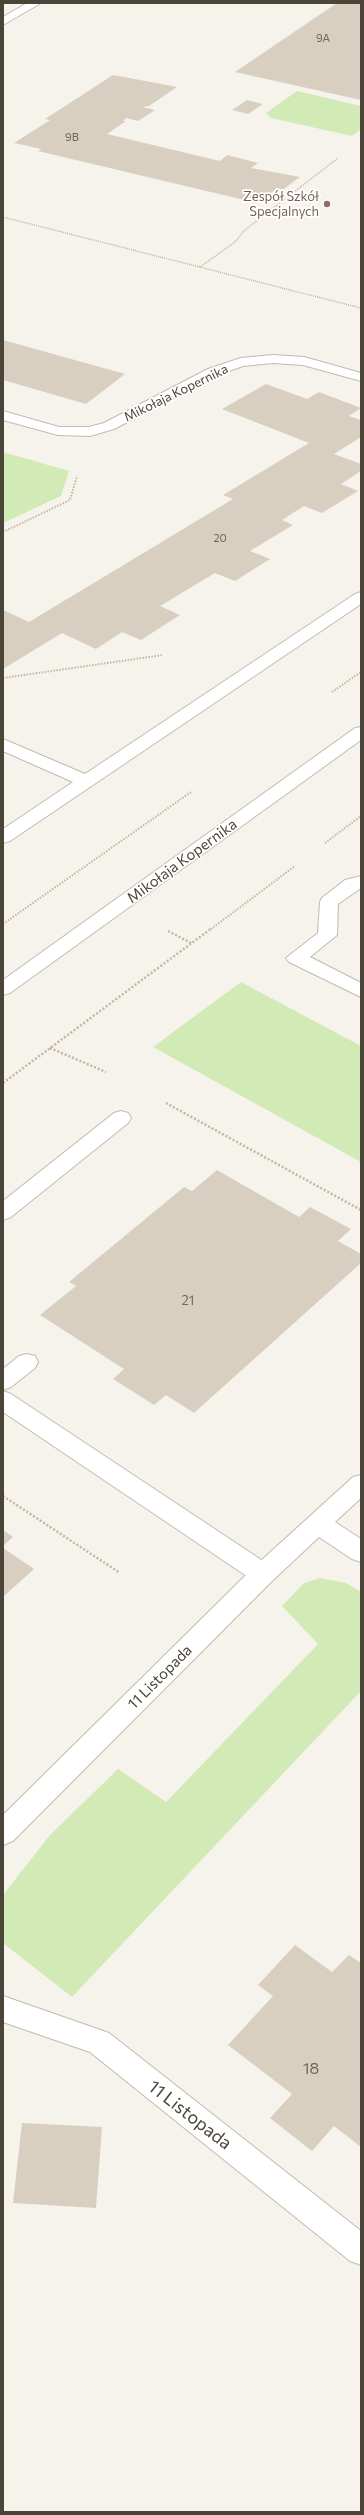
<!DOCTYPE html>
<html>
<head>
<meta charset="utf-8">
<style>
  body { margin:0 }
  #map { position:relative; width:364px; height:2515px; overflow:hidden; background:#f6f3ec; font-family:Commissioner,sans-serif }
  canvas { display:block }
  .frame { position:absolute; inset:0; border:4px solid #4b4439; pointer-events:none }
</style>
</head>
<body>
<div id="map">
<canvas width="364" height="2515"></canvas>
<div class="frame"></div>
</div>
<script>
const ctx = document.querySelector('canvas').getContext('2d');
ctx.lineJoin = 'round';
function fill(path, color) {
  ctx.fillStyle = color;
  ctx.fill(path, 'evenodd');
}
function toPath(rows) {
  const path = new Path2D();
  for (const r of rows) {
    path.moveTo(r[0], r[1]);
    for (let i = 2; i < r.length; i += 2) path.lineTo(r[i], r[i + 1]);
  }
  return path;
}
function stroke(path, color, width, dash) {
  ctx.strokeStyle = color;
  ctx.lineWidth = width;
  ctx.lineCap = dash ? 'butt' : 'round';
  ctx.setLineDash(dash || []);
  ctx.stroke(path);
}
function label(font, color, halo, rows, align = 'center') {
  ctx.font = font + ' Commissioner,sans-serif';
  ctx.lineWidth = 3.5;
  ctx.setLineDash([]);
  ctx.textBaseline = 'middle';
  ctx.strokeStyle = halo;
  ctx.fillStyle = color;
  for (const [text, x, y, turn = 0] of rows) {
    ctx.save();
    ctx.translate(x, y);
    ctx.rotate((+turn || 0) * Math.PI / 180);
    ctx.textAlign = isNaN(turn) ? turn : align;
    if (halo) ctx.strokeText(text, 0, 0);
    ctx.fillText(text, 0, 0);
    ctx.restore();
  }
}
const green = toPath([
  [297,91,361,106,361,129,352,136,271,118,266,113],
  [3,452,69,471,61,496,3,523],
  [241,982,361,1046,361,1162,153,1047],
  [320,1578,346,1583,361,1592,361,1691,72,1997,3,1943,3,1895,50,1835,118,1769,166,1802,318,1644,282,1606,304,1583]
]);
const building = toPath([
  [337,3,361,3,361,100,235,72],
  [113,75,177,87,149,106,142,107,155,110,138,121,126,118,123,121,126,121,107,134,220,161,227,155,258,163,251,168,300,177,281,191,275,190,257,203,38,151,41,149,14,143,50,120,45,119],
  [247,100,263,104,248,114,232,110],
  [3,340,125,374,86,404,3,380],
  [266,384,307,399,319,392,361,408,349,416,361,420,361,437,334,454,361,464,361,471,341,484,358,491,322,513,304,506,282,520,293,525,250,551,270,559,235,581,215,573,160,606,180,615,141,640,122,632,96,649,62,633,3,669,3,610,29,622,233,499,223,495,309,443,222,409],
  [217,1170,299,1217,310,1207,351,1229,338,1241,361,1254,361,1263,194,1413,166,1395,154,1405,113,1379,124,1369,40,1315,76,1286,69,1282,184,1187,192,1191],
  [3,1530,13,1537,3,1546],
  [3,1548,34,1569,3,1597],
  [295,1945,332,1972,349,1955,361,1963,361,2147,334,2126,312,2151,270,2118,292,2094,228,2045,273,1996,258,1985],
  [22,2123,102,2127,96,2208,13,2203]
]);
const pathFar2 = toPath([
  [3,217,361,308],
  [200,267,235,242,245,230,338,158]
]);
const pathFar1 = toPath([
  [3,532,70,500,77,476],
  [3,678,163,655],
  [332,692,361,672],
  [325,843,361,816],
  [3,924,191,792],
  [211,929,295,866]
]);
const path = toPath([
  [168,931,191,943],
  [50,1048,106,1072],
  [3,1083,212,928],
  [166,1103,361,1210],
  [3,1496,120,1573]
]);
const service = toPath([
  [121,1111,128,1113,131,1118,128,1123,11,1217,3,1220,3,1201,114,1113,121,1111],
  [27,1354,35,1356,38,1362,35,1368,11,1387,3,1390,3,1369,19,1356,27,1354],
  [3,1391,11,1394,272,1567,275,1574,272,1581,263,1584,254,1581,3,1412,3,1391]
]);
const pedestrian = toPath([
  [361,876,361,888,338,904,337,935,310,957,361,983,361,997,289,962,286,958,318,933,320,902,322,898,345,880,361,876]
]);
const minor = toPath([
  [27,3,41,3,3,25,3,17,27,3],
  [273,355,304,357,361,373,361,381,303,365,273,363,243,366,218,375,114,429,90,436,58,435,3,420,3,411,59,427,89,427,104,423,208,369,241,358,273,355],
  [361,592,361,604,10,841,3,843,3,829,73,782,3,751,3,739,85,774,355,594,361,592],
  [361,1475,361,1498,335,1522,361,1539,361,1562,352,1559,319,1537,272,1581,13,1841,3,1845,3,1815,254,1567,353,1477,361,1475],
  [3,1996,109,2033,361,2231,361,2265,350,2261,90,2052,3,2022,3,1996]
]);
const tertiary = toPath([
  [361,727,361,740,10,993,3,995,3,980,355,728,361,727]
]);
const markers = [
  [327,204,4,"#8d6e63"]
];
const farNumbernames = [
  ["9A",323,38],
  ["9B",72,137],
  ["20",220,538]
];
const farEducationnames = [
  ["Zespół Szkół",319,197],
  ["Specjalnych",319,212]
];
const farStreetnames = [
  ["Mikołaja Kopernika",176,393,-26]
];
const numberNames = [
  ["21",188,1301]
];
const streetNames = [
  ["Mikołaja Kopernika",182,861,-36],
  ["11 Listopada",160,1677,-45]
];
const nearNumbernames = [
  ["18",311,2069]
];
const nearStreetnames = [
  ["11 Listopada",190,2115,38]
];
fill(green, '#d2eab5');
fill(building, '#d8cfc1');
stroke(service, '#c2bbae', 2);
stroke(pedestrian, '#c2bbae', 2);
stroke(minor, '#c2bbae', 2);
stroke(tertiary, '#c2bbae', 2);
stroke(pathFar2, '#c4b79f', 1.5, [1, 1]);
stroke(pathFar1, '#c4b79f', 2, [1.5, 1.5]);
stroke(path, '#c4b79f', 2.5, [2, 2]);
fill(service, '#fff');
fill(pedestrian, '#fff');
fill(minor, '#fff');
fill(tertiary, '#fff');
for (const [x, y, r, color] of markers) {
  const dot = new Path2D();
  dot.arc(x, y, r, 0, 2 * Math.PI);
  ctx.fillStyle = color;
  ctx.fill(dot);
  stroke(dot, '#fff', 1.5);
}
label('11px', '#6e675b', null, farNumbernames);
label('13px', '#785e54', '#fff', farEducationnames, 'right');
label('13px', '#4b4439', '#fff', farStreetnames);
label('13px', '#6e675b', null, numberNames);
label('15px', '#4b4439', '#fff', streetNames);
label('16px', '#6e675b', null, nearNumbernames);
label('18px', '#4b4439', '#fff', nearStreetnames);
</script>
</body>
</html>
